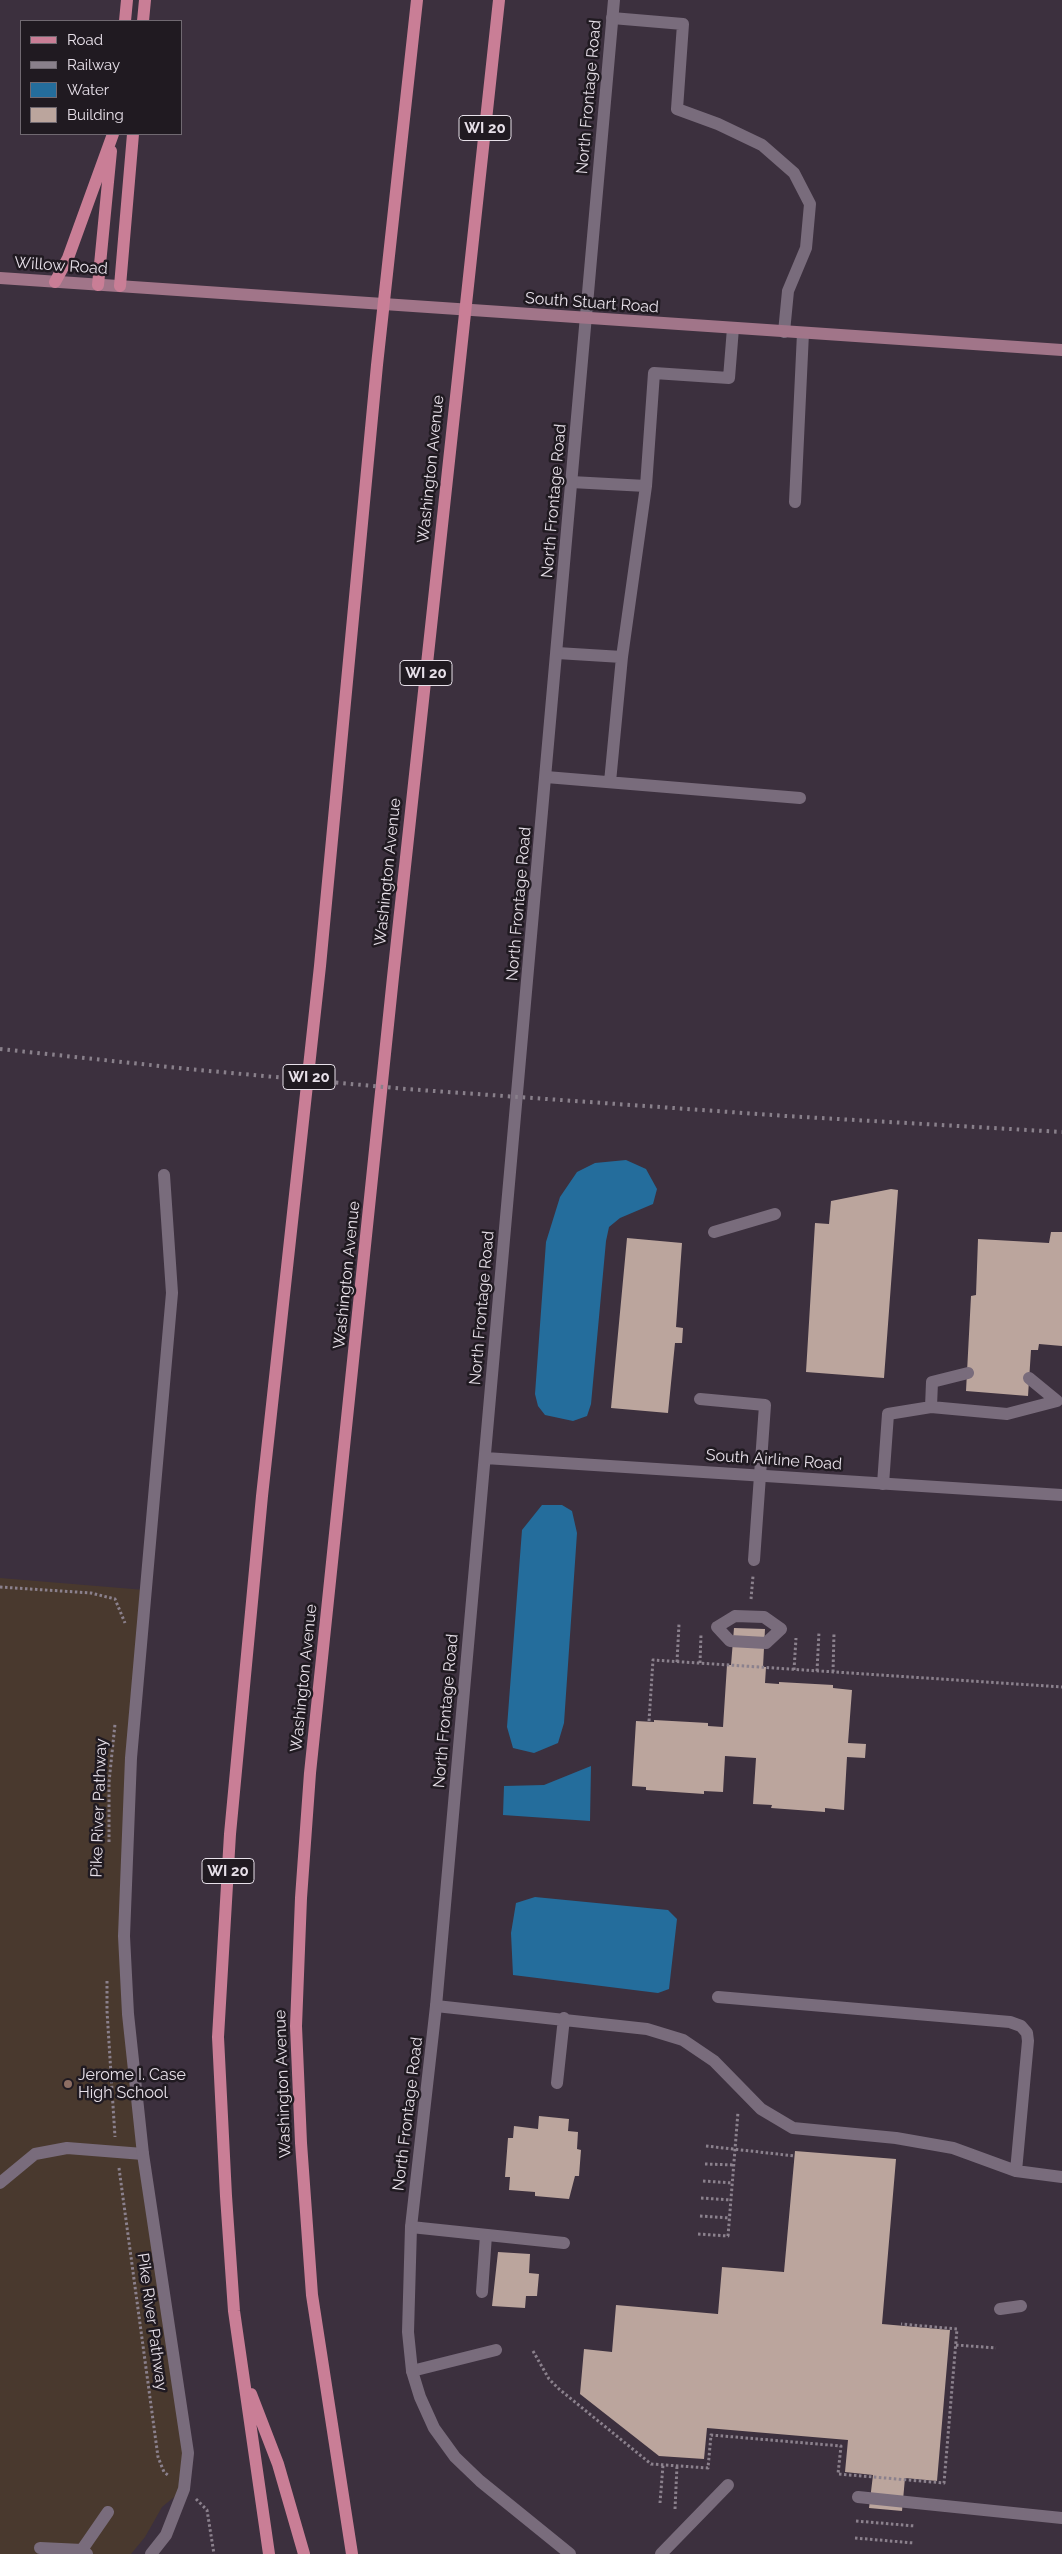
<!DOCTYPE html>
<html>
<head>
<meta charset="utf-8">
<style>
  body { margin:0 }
  #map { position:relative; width:1062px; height:2554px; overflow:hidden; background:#3c303e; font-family:Raleway,sans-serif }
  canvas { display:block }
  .legend { position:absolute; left:20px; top:20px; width:162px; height:115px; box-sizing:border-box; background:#201a21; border:1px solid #706971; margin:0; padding:6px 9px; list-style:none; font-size:15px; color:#e7e0e9 }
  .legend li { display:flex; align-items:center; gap:10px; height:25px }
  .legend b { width:25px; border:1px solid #706971 }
</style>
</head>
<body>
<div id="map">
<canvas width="1062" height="2554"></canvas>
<ul class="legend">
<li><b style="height:6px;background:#c97e96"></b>Road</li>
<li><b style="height:6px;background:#89808b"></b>Railway</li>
<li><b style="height:14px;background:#246d9c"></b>Water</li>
<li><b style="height:14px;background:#bba59d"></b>Building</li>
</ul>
</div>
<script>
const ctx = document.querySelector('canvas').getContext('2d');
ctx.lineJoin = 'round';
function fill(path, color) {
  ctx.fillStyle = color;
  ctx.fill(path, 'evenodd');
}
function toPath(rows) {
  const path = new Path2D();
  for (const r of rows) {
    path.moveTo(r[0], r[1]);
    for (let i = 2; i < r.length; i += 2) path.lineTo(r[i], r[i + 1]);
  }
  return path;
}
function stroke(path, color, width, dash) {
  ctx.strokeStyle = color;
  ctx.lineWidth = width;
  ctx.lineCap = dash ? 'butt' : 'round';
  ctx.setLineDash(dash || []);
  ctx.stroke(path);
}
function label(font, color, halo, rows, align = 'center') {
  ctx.font = font + ' Raleway,sans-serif';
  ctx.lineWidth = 5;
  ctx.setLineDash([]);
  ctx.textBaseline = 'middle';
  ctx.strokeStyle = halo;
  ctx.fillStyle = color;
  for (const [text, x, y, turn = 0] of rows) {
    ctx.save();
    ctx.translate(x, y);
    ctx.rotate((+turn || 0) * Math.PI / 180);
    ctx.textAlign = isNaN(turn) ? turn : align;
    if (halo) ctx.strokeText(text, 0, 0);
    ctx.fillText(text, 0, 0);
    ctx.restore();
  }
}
const education = toPath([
  [0,1578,145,1590,131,1758,128,2014,188,2453,184,2489,162,2507,145,2537,131,2554,0,2554]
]);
const water = toPath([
  [626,1160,646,1169,657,1189,653,1204,620,1218,609,1227,606,1241,591,1404,587,1416,573,1421,545,1415,538,1406,535,1394,546,1242,560,1197,577,1172,595,1163],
  [542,1505,562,1505,572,1511,577,1533,564,1723,558,1743,534,1753,513,1748,507,1727,522,1530],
  [591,1766,590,1821,503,1815,504,1786,544,1785],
  [535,1897,668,1910,677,1919,669,1989,658,1993,513,1975,511,1933,516,1903]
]);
const building = toPath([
  [891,1189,898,1190,884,1378,806,1372,815,1223,829,1224,831,1201],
  [1051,1232,1062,1232,1062,1346,1039,1344,1038,1350,1031,1350,1028,1396,966,1391,971,1296,976,1295,978,1239,1049,1243],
  [627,1238,682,1243,676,1327,683,1328,682,1343,675,1343,668,1413,611,1408],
  [734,1628,765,1629,763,1667,766,1667,765,1683,779,1684,779,1682,833,1685,833,1688,852,1690,848,1743,866,1744,865,1758,847,1757,844,1810,825,1808,825,1812,771,1808,772,1805,753,1804,756,1758,725,1756,723,1792,704,1791,704,1794,646,1790,646,1787,632,1786,636,1721,654,1722,654,1720,708,1723,708,1726,723,1727,727,1665,731,1665],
  [539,2116,569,2119,568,2131,578,2132,577,2149,581,2150,579,2176,575,2176,569,2199,535,2196,535,2192,509,2190,510,2177,505,2177,508,2138,513,2138,514,2126,538,2129],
  [795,2151,896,2159,882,2324,950,2330,937,2481,905,2478,902,2511,869,2508,873,2475,845,2472,848,2440,707,2428,704,2459,659,2456,580,2394,584,2349,612,2352,616,2305,718,2314,722,2267,784,2272],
  [498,2252,530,2254,529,2273,539,2274,537,2296,526,2296,525,2308,492,2306]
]);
const path = toPath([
  [0,1587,91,1593,115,1599,125,1623],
  [751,1599,753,1576],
  [677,1662,679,1624],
  [700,1663,701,1634],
  [794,1670,796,1638],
  [817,1671,819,1632],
  [833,1672,834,1633],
  [649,1721,653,1660,1062,1687],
  [109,1842,109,1782,115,1724],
  [107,1981,107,2011,115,2137],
  [706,2146,795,2156],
  [705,2164,734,2165],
  [119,2168,158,2457,164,2472,169,2476],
  [703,2181,733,2183],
  [701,2198,731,2200],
  [700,2216,730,2218],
  [698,2234,728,2236,738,2112],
  [956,2345,996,2348],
  [533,2351,549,2379,559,2389,651,2464,708,2468,711,2435,841,2446,838,2474,944,2483,957,2329,901,2324],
  [196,2499,207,2510,214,2554],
  [660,2503,663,2465],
  [675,2509,677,2466],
  [856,2521,915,2526],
  [855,2538,914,2543]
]);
const lane = toPath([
  [612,18,683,24,677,109,718,124,762,145,794,173,810,204,806,248,788,291,784,332],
  [571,482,646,486,654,373,729,378,733,328],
  [795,502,803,333],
  [557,653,622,657,610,782],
  [622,657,646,486],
  [546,777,800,798],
  [714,1232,775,1214],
  [1029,1378,1057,1401],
  [700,1399,765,1405,754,1560],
  [931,1407,932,1382,968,1373],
  [883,1484,888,1414,931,1407,1007,1414,1057,1401],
  [735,1616,764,1617,781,1629,766,1643,730,1641,717,1627,735,1616],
  [718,1997,1010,2022,1021,2026,1027,2033,1028,2041,1016,2171],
  [436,2006,647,2029,683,2040,714,2061,761,2109,793,2128,896,2138,953,2148,1016,2171,1062,2177],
  [557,2083,564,2018],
  [0,2183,35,2154,67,2148,143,2154],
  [411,2227,564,2243],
  [482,2292,486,2235],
  [1000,2309,1021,2306],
  [412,2371,496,2350],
  [858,2497,1062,2518],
  [40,2548,82,2550,87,2554],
  [79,2554,108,2512],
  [661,2554,728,2485]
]);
const street = toPath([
  [485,1458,1062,1495],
  [151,2554,166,2535,184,2489,188,2453,143,2154,128,2014,124,1936,131,1758,172,1293,164,1175],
  [570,2554,480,2481,455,2457,434,2428,420,2397,412,2371,408,2332,411,2227,436,2006,614,0]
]);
const secondary = toPath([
  [0,278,1062,350]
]);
const primary = toPath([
  [125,21,127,0],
  [143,21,145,0],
  [55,282,68,258,113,134],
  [98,285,111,151],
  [120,286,133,134],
  [251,2394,278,2464,304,2554],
  [269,2554,234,2311,226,2196,218,2037,230,1834,262,1496,320,966,377,365,417,0],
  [352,2554,312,2295,301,2143,296,2026,301,1898,310,1773,393,977,499,0]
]);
const rail = toPath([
  [0,1049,188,1069,406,1089,786,1116,1062,1132]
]);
const markers = [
  [68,2084,5,"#8d6e63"]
];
const shields = [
  [485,128,52],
  [426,673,52],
  [309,1077,52],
  [228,1871,52]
];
const shieldNames = [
  ["WI 20",485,128],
  ["WI 20",426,673],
  ["WI 20",309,1077],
  ["WI 20",228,1871]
];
const streetNames = [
  ["North Frontage Road",589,97,-85],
  ["Willow Road",61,266,4],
  ["South Stuart Road",592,303,4],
  ["Washington Avenue",431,469,-84],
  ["North Frontage Road",554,501,-85],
  ["Washington Avenue",388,872,-84],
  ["North Frontage Road",519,904,-85],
  ["Washington Avenue",347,1275,-84],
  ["North Frontage Road",482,1308,-85],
  ["South Airline Road",774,1460,4],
  ["Washington Avenue",304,1678,-84],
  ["North Frontage Road",446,1711,-85],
  ["Pike River Pathway",99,1808,-88],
  ["Washington Avenue",283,2084,-92],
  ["North Frontage Road",408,2114,-83],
  ["Pike River Pathway",152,2322,82]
];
const poiNames = [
  ["Jerome I. Case",78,2075],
  ["High School",78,2093]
];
fill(education, '#49392e');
fill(water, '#246d9c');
fill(building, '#bba59d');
stroke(path, '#8b818d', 3, [2.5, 2.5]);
stroke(lane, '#796c7c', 12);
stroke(street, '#796c7c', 12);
stroke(secondary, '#a17589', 12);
stroke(primary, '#c97e96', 12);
stroke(rail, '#89808b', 4, [2.5, 5]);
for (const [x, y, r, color] of markers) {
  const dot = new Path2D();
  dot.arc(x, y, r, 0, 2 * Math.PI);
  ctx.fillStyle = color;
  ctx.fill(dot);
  stroke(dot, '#201a21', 2);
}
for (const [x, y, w] of shields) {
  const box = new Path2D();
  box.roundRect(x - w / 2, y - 12.5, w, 25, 4);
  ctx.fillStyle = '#201a21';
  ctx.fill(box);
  stroke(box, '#e7e0e9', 1);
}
label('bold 15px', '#e7e0e9', null, shieldNames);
label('16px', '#e7e0e9', '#201a21', streetNames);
label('16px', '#e7e0e9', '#201a21', poiNames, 'left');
</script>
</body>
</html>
